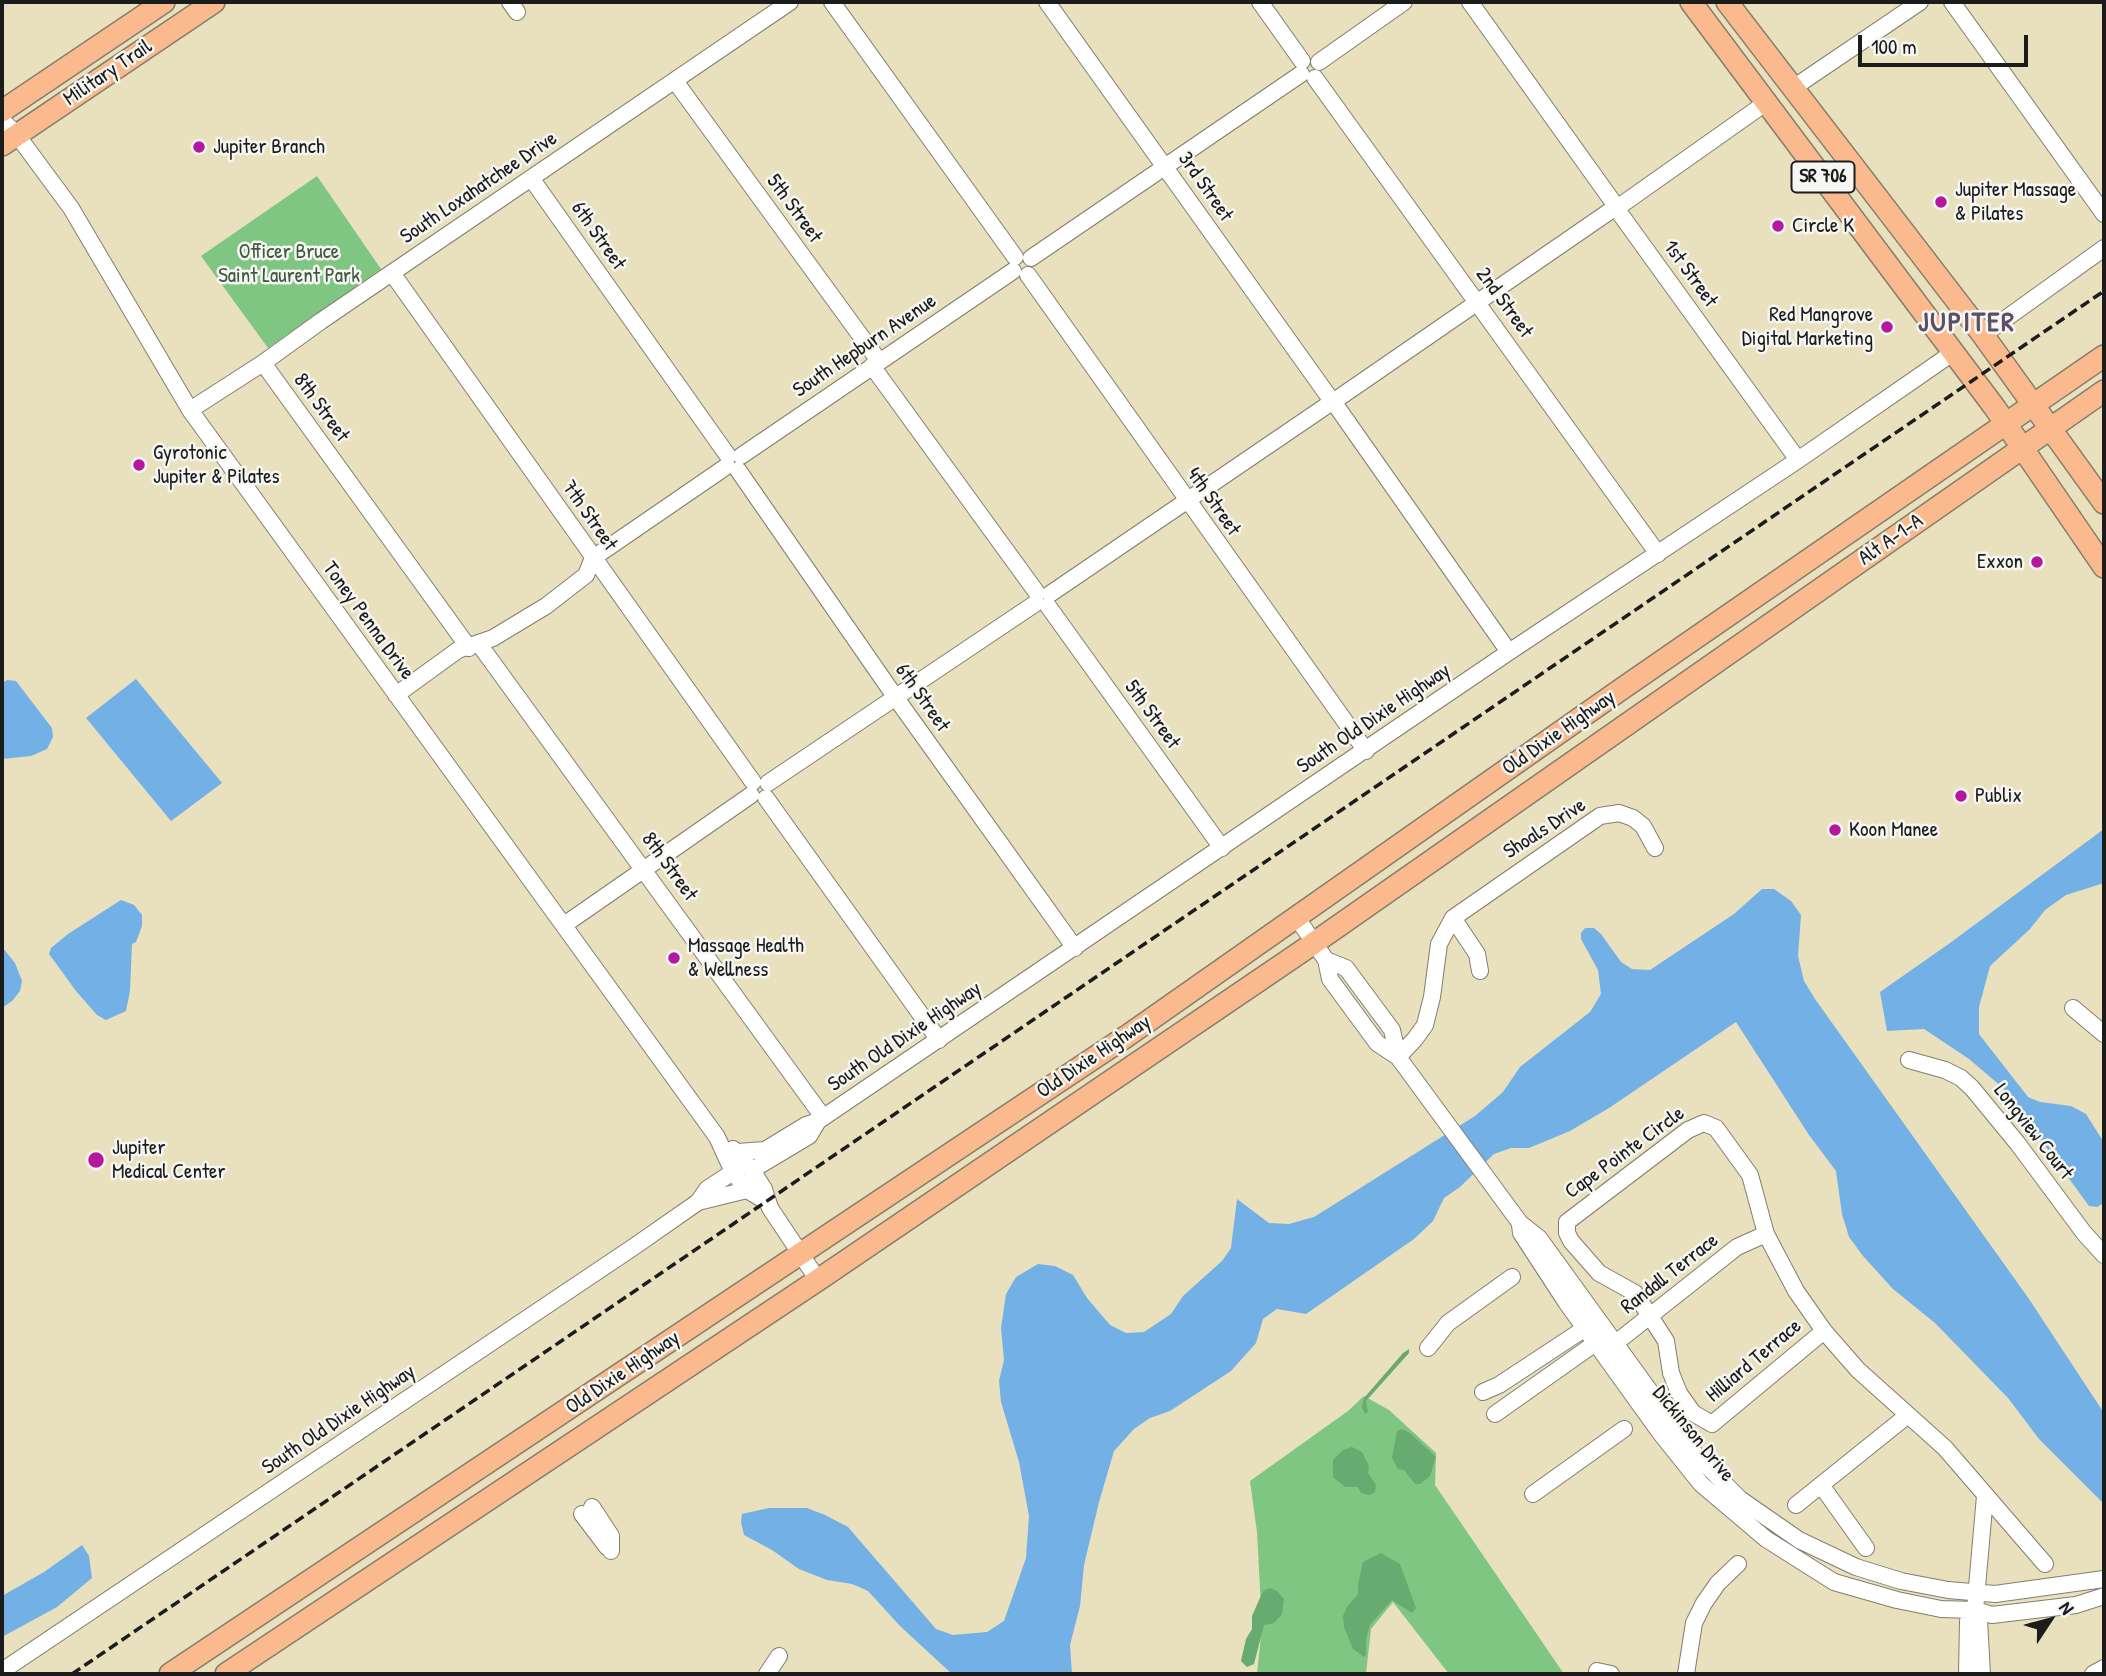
<!DOCTYPE html>
<html>
<head>
<meta charset="utf-8">
<style>
  body { margin:0 }
  #map { position:relative; width:2106px; height:1676px; overflow:hidden; background:#e9e0be; font-family:"Patrick Hand",sans-serif }
  canvas { display:block }
  .frame { position:absolute; inset:0; border:4px solid #1c1c1c; pointer-events:none }
  .north { position:absolute; left:2015px; top:1585px; width:70px; height:70px; -webkit-text-stroke:5px #f6f6f2; paint-order:stroke; rotate:54deg; font-size:19px; font-weight:700; line-height:28px; text-align:center; color:#1c1c1c }
  .north::after { content:''; display:block; margin:auto; width:24px; height:32px; background:#1c1c1c; clip-path:polygon(50% 0,100% 100%,50% 72%,0 100%) }
  .scale { position:absolute; left:1858px; top:35px; width:170px; height:32px; box-sizing:border-box; border:4px solid #1c1c1c; border-top:0; padding-left:9px; font-size:21px; line-height:24px; white-space:nowrap; color:#1c1c1c; -webkit-text-stroke:5px #f6f6f2; paint-order:stroke }
</style>
</head>
<body>
<div id="map">
<canvas width="2106" height="1676"></canvas>
<div class="frame"></div>
<div class="north">N</div>
<div class="scale">100 m</div>
</div>
<script>
const ctx = document.querySelector('canvas').getContext('2d');
ctx.lineJoin = 'round';
function fill(path, color) {
  ctx.fillStyle = color;
  ctx.fill(path, 'evenodd');
}
function toPath(rows) {
  const path = new Path2D();
  for (const r of rows) {
    path.moveTo(r[0], r[1]);
    for (let i = 2; i < r.length; i += 2) path.lineTo(r[i], r[i + 1]);
  }
  return path;
}
function stroke(path, color, width, dash) {
  ctx.strokeStyle = color;
  ctx.lineWidth = width;
  ctx.lineCap = dash ? 'butt' : 'round';
  ctx.setLineDash(dash || []);
  ctx.stroke(path);
}
function label(font, color, halo, rows, align = 'center') {
  ctx.font = font + ' "Patrick Hand",sans-serif';
  ctx.lineWidth = 5;
  ctx.setLineDash([]);
  ctx.textBaseline = 'middle';
  ctx.strokeStyle = halo;
  ctx.fillStyle = color;
  for (const [text, x, y, turn = 0] of rows) {
    ctx.save();
    ctx.translate(x, y);
    ctx.rotate((+turn || 0) * Math.PI / 180);
    ctx.textAlign = isNaN(turn) ? turn : align;
    if (halo) ctx.strokeText(text, 0, 0);
    ctx.fillText(text, 0, 0);
    ctx.restore();
  }
}
const green = toPath([
  [317,176,381,269,268,348,201,256],
  [1364,1396,1389,1410,1436,1453,1435,1485,1564,1674,1449,1674,1393,1602,1371,1629,1366,1674,1257,1674,1262,1626,1257,1532,1250,1481,1348,1411]
]);
const forest = toPath([
  [1409,1349,1409,1353,1366,1401,1368,1412,1365,1414,1362,1407,1364,1398,1403,1353],
  [1402,1429,1410,1433,1436,1457,1430,1476,1420,1484,1415,1484,1404,1470,1398,1469,1392,1458,1397,1431],
  [1352,1447,1362,1452,1369,1466,1368,1473,1376,1485,1375,1492,1369,1495,1361,1493,1358,1487,1345,1487,1333,1477,1333,1460,1343,1450],
  [1381,1553,1400,1564,1416,1608,1412,1613,1392,1600,1370,1625,1366,1639,1366,1655,1364,1657,1353,1649,1344,1627,1343,1616,1347,1607,1358,1594,1358,1585,1363,1562],
  [1270,1588,1277,1591,1284,1599,1282,1614,1274,1623,1264,1625,1254,1664,1247,1667,1241,1661,1246,1639,1252,1629,1252,1616,1263,1591]
]);
const water = toPath([
  [136,679,222,783,171,821,86,718],
  [7,680,16,681,52,728,53,737,47,749,31,756,2,759,2,683],
  [2104,829,2104,883,2066,895,2045,910,2030,929,1990,966,1979,1007,1979,1034,2028,1097,2040,1102,2071,1106,2086,1114,2103,1141,2104,1203,2097,1207,2089,1206,2003,1088,1969,1059,1924,1029,1887,1031,1880,992,1950,943],
  [1762,889,1774,889,1791,901,1801,915,1798,956,1804,981,1815,999,2029,1299,2104,1413,2104,1504,2039,1439,2008,1398,1973,1362,1935,1323,1893,1289,1863,1256,1849,1237,1842,1214,1836,1171,1809,1135,1736,1022,1609,1108,1570,1131,1529,1148,1511,1148,1494,1154,1460,1187,1444,1198,1433,1221,1414,1239,1306,1314,1277,1309,1263,1319,1256,1343,1231,1371,1170,1411,1150,1418,1134,1429,1114,1451,1099,1502,1084,1565,1080,1606,1070,1645,1072,1674,952,1674,900,1626,868,1591,852,1584,827,1580,799,1569,772,1550,744,1535,741,1522,742,1514,769,1508,807,1508,825,1515,848,1527,936,1629,953,1635,987,1632,1004,1621,1026,1558,1029,1516,1019,1462,1001,1402,999,1381,1004,1360,1001,1328,1006,1294,1016,1277,1038,1264,1055,1266,1073,1275,1087,1298,1110,1325,1126,1333,1144,1332,1171,1314,1183,1296,1222,1261,1231,1248,1237,1199,1269,1223,1289,1224,1314,1217,1475,1116,1503,1092,1520,1067,1590,1012,1601,994,1598,970,1581,939,1581,933,1585,928,1594,928,1601,934,1621,962,1632,969,1650,970,1734,914],
  [121,900,134,905,142,915,142,926,136,942,132,944,130,991,126,1011,106,1020,97,1015,76,991,49,954,51,948,68,934],
  [2,947,15,963,22,981,20,991,12,1001,2,1008],
  [82,1545,89,1556,92,1578,57,1607,2,1637,2,1596,44,1572]
]);
const minor = toPath([
  [510,2,517,12],
  [832,2,1015,257],
  [1047,2,1329,397],
  [1260,2,1302,61],
  [1470,2,1613,202],
  [1952,2,2104,214],
  [1319,62,1404,2],
  [1315,78,1658,554],
  [675,81,879,361],
  [1793,88,1920,2],
  [2,120,17,135,71,208,190,410,717,1137,733,1172,747,1190,767,1202],
  [531,178,728,456],
  [1624,203,1767,102],
  [1621,215,1798,460],
  [1031,258,1301,74],
  [392,273,753,782],
  [1028,275,1366,751],
  [1983,335,2104,248],
  [263,363,469,648],
  [872,366,1037,593],
  [1340,397,1610,211],
  [1337,407,1509,652],
  [190,410,263,363,321,321,790,2],
  [741,456,1013,271],
  [738,470,896,698,1075,948],
  [1050,594,1329,404],
  [1048,606,1222,848],
  [479,644,823,1117],
  [396,695,458,650,493,638,546,606,586,575,593,558,727,466],
  [768,783,1036,603],
  [766,798,939,1040],
  [1297,918,1326,960,1330,979,1377,1043,1398,1057,1520,1223,1539,1238,1696,1455,1740,1499,1799,1540,1856,1567,1901,1581,1948,1590,1995,1594,2104,1579],
  [1453,918,1477,954,1480,971],
  [564,925,751,795],
  [1326,960,1346,968,1392,1030,1398,1057],
  [2073,1008,2104,1034],
  [1398,1057,1415,1039,1425,1025,1432,997,1439,944,1453,918,1600,816,1619,813,1633,818,1643,826,1655,848],
  [1909,1060,1945,1070,1961,1078,1972,1088,2018,1144,2084,1233,2104,1255],
  [733,1149,752,1170,764,1189,770,1208,818,1280],
  [737,1152,765,1150,806,1125,818,1121,1509,652,1798,460,1954,352],
  [752,1170,809,1136,818,1121],
  [698,1202,747,1190],
  [1520,1225,1521,1233,1566,1302,1661,1434,1701,1484,1766,1539,1834,1582,1897,1600,1941,1609,1975,1610,1992,1615,2076,1605,2104,1596],
  [1824,1331,1712,1424,1693,1413,1679,1393,1671,1373,1666,1341,1635,1293,1599,1273,1571,1241,1567,1233,1567,1222,1688,1130,1704,1123,1716,1128,1750,1175,1766,1234,1796,1291,1824,1331,1858,1370,1945,1448,2045,1564],
  [1428,1348,1448,1323,1512,1277],
  [1608,1349,1737,1247,1766,1234],
  [1483,1392,1499,1385,1593,1323],
  [1495,1414,1604,1337],
  [1821,1485,1866,1548],
  [1533,1494,1624,1429],
  [1796,1505,1908,1415],
  [592,1507,611,1536,611,1551],
  [582,1514,607,1547],
  [2,1671,635,1246,698,1202,707,1189,733,1172],
  [1597,1671,1611,1674],
  [767,1674,779,1656],
  [1686,1674,1694,1623,1704,1603,1718,1583,1738,1564],
  [1967,1674,1968,1621,1975,1610],
  [1982,1674,1979,1620,1975,1610,1985,1496],
  [2093,1674,2104,1668]
]);
const major = toPath([
  [1691,2,1995,408,2104,567],
  [1727,2,1983,335,2104,503],
  [2,111,164,2],
  [2,145,214,2],
  [170,1674,1127,1036,1623,688,2104,356],
  [226,1674,818,1280,1314,943,2104,391]
]);
const rail = toPath([
  [72,1674,2104,291]
]);
const markers = [
  [199,147,7,"#b5179e"],
  [1941,202,7,"#b5179e"],
  [1778,226,7,"#b5179e"],
  [1887,327,7,"#b5179e"],
  [139,465,7,"#b5179e"],
  [2037,562,7,"#b5179e"],
  [1961,796,7,"#b5179e"],
  [1835,830,7,"#b5179e"],
  [674,958,7,"#b5179e"],
  [96,1160,9,"#b5179e"]
];
const shields = [
  [1823,177,63]
];
const shieldNames = [
  ["SR 706",1823,177]
];
const streetNames = [
  ["Military Trail",108,73,-34],
  ["3rd Street",1205,187,55],
  ["South Loxahatchee Drive",479,188,-34],
  ["5th Street",794,209,54],
  ["6th Street",598,236,55],
  ["1st Street",1690,274,54],
  ["2nd Street",1504,303,54],
  ["South Hepburn Avenue",865,346,-34],
  ["8th Street",321,408,54],
  ["4th Street",1213,502,55],
  ["7th Street",589,516,55],
  ["Alt A-1-A",1891,540,-35],
  ["Toney Penna Drive",368,621,54],
  ["6th Street",922,698,55],
  ["5th Street",1152,715,54],
  ["South Old Dixie Highway",1374,719,-34],
  ["Old Dixie Highway",1559,733,-35],
  ["Shoals Drive",1545,829,-33],
  ["8th Street",669,867,54],
  ["South Old Dixie Highway",905,1037,-34],
  ["Old Dixie Highway",1094,1057,-34],
  ["Longview Court",2033,1132,52],
  ["Cape Pointe Circle",1625,1153,-36],
  ["Randall Terrace",1670,1274,-38],
  ["Hilliard Terrace",1754,1361,-40],
  ["Old Dixie Highway",623,1373,-34],
  ["South Old Dixie Highway",339,1420,-34],
  ["Dickinson Drive",1693,1434,51]
];
const poiNames = [
  ["Jupiter Branch",213,147],
  ["Jupiter Massage",1955,190],
  ["& Pilates",1955,214],
  ["Circle K",1792,226],
  ["Red Mangrove",1873,315,"right"],
  ["Digital Marketing",1873,339,"right"],
  ["Gyrotonic",153,453],
  ["Jupiter & Pilates",153,477],
  ["Exxon",2023,562,"right"],
  ["Publix",1975,796],
  ["Koon Manee",1849,830],
  ["Massage Health",688,946],
  ["& Wellness",688,970],
  ["Jupiter",112,1148],
  ["Medical Center",112,1172]
];
const parkNames = [
  ["Officer Bruce",289,252],
  ["Saint Laurent Park",289,276]
];
const districtNames = [
  ["JUPITER",1967,324]
];
fill(green, '#7fc682');
fill(forest, '#67ab70');
fill(water, '#72b0e5');
stroke(minor, '#827e6d', 18);
stroke(major, '#827e6d', 24);
stroke(minor, '#fff', 16);
stroke(major, '#fbba8d', 21);
stroke(rail, '#1c1c1c', 3.5, [10, 5]);
for (const [x, y, r, color] of markers) {
  const dot = new Path2D();
  dot.arc(x, y, r, 0, 2 * Math.PI);
  ctx.fillStyle = color;
  ctx.fill(dot);
  stroke(dot, '#f6f6f2', 2.5);
}
for (const [x, y, w] of shields) {
  const box = new Path2D();
  box.roundRect(x - w / 2, y - 15.5, w, 31, 5);
  ctx.fillStyle = '#f6f6f2';
  ctx.fill(box);
  stroke(box, '#1c1c1c', 2);
}
label('bold 19px', '#1c1c1c', null, shieldNames);
label('21px', '#1c1c1c', '#f6f6f2', streetNames);
label('21px', '#1c1c1c', '#f6f6f2', poiNames, 'left');
label('21px', '#3f5840', '#f6f6f2', parkNames);
ctx.letterSpacing = '2px';
label('bold 28px', '#5c5164', '#f6f6f2', districtNames);
ctx.letterSpacing = '0px';
</script>
</body>
</html>
